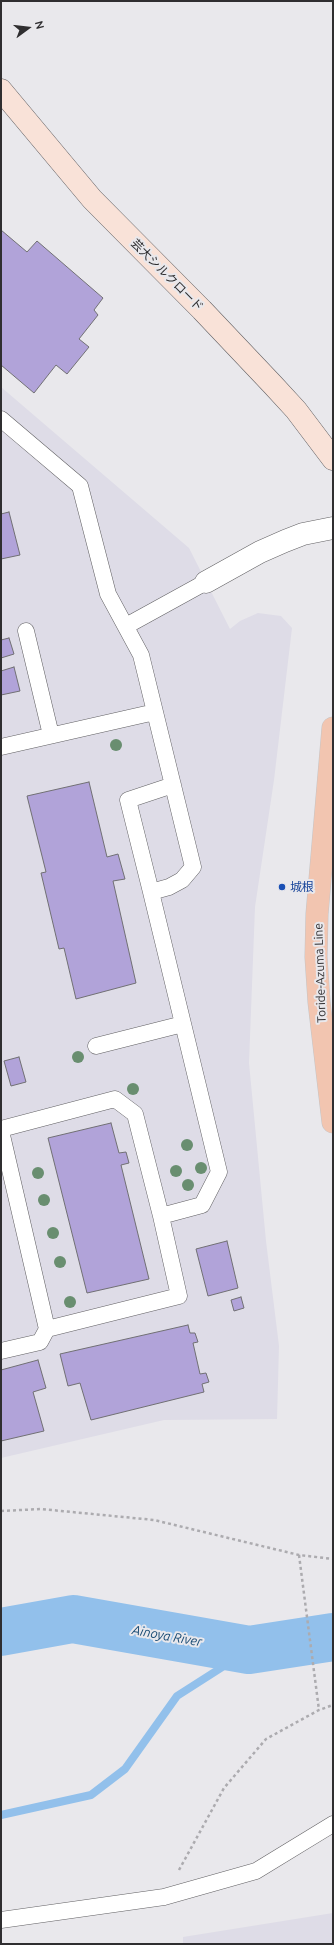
<!DOCTYPE html>
<html>
<head>
<meta charset="utf-8">
<style>
  body { margin:0 }
  #map { position:relative; width:334px; height:1945px; overflow:hidden; background:#e9e8ec; font-family:Ubuntu,sans-serif }
  canvas { display:block }
  .frame { position:absolute; inset:0; border:2px solid #2f2e30; pointer-events:none }
  .north { position:absolute; left:8px; top:8px; width:40px; height:40px; -webkit-text-stroke:3px #e9e8ec; paint-order:stroke; rotate:75deg; font-size:11px; font-weight:700; line-height:16px; text-align:center; color:#2f2e30 }
  .north::after { content:''; display:block; margin:auto; width:14px; height:18px; background:#2f2e30; clip-path:polygon(50% 0,100% 100%,50% 72%,0 100%) }
</style>
</head>
<body>
<div id="map">
<canvas width="334" height="1945"></canvas>
<div class="frame"></div>
<div class="north">N</div>
</div>
<script>
const ctx = document.querySelector('canvas').getContext('2d');
ctx.lineJoin = 'round';
function fill(path, color) {
  ctx.fillStyle = color;
  ctx.fill(path, 'evenodd');
}
function toPath(rows) {
  const path = new Path2D();
  for (const r of rows) {
    path.moveTo(r[0], r[1]);
    for (let i = 2; i < r.length; i += 2) path.lineTo(r[i], r[i + 1]);
  }
  return path;
}
function stroke(path, color, width, dash) {
  ctx.strokeStyle = color;
  ctx.lineWidth = width;
  ctx.lineCap = dash ? 'butt' : 'round';
  ctx.setLineDash(dash || []);
  ctx.stroke(path);
}
function label(font, color, halo, rows, align = 'center') {
  ctx.font = font + ' Ubuntu,"Noto Sans JP",sans-serif';
  ctx.lineWidth = 4;
  ctx.setLineDash([]);
  ctx.textBaseline = 'middle';
  ctx.strokeStyle = halo;
  ctx.fillStyle = color;
  for (const [text, x, y, turn = 0] of rows) {
    ctx.save();
    ctx.translate(x, y);
    ctx.rotate((+turn || 0) * Math.PI / 180);
    ctx.textAlign = isNaN(turn) ? turn : align;
    if (halo) ctx.strokeText(text, 0, 0);
    ctx.fillText(text, 0, 0);
    ctx.restore();
  }
}
const built = toPath([
  [1,387,189,548,230,629,240,621,258,613,281,616,292,628,274,780,255,907,249,1063,266,1241,279,1346,277,1419,164,1420,1,1458],
  [333,1913,333,1944,183,1944,183,1937]
]);
const stream = toPath([
  [1,1815,91,1795,125,1769,177,1696,249,1650]
]);
const river = toPath([
  [1,1632,73,1619,249,1650,333,1637]
]);
const building = toPath([
  [1,230,27,252,37,241,103,298,94,310,98,315,79,339,89,347,67,374,56,365,34,393,1,365,1,230],
  [9,512,20,555,1,559,1,514,9,512],
  [9,638,14,654,1,658,1,640,9,638],
  [14,667,20,691,1,695,1,671,14,667],
  [89,782,107,857,118,854,125,879,113,881,136,983,76,999,64,948,59,949,41,873,46,872,27,796,89,782],
  [19,1057,26,1082,11,1086,4,1061,19,1057],
  [111,1123,119,1153,126,1152,129,1163,121,1165,149,1279,87,1293,48,1138,111,1123],
  [227,1241,238,1288,208,1296,196,1249,227,1241],
  [241,1297,244,1308,234,1311,231,1300,241,1297],
  [188,1325,190,1333,195,1333,198,1342,193,1343,200,1374,206,1373,209,1382,202,1384,204,1392,91,1420,80,1383,68,1386,60,1354,188,1325],
  [38,1360,46,1388,33,1392,44,1431,1,1441,1,1370,38,1360]
]);
const path = toPath([
  [1,1511,41,1509,154,1520,299,1555,333,1559],
  [299,1555,319,1710],
  [179,1870,224,1788,266,1739,319,1710,333,1705]
]);
const lane = toPath([
  [1,419,80,486,108,594,141,655,193,867,182,880,169,887,151,892,219,1172,202,1205,161,1216],
  [126,626,206,582],
  [26,631,51,735],
  [1,747,155,712],
  [151,892,128,800,173,785],
  [96,1046,183,1024],
  [1,1129,115,1099,135,1114,161,1216,179,1296,47,1329],
  [1,1131,47,1329,40,1342,1,1351],
  [1,1920,164,1897,256,1871,333,1824]
]);
const street = toPath([
  [206,582,260,552,285,541,303,534,333,528]
]);
const secondary = toPath([
  [1,90,92,199,202,310,273,385,296,410,333,459]
]);
const primary = toPath([
  [333,728,317,914,316,957,319,1002,333,1122]
]);
const trees = [
  [116,745],
  [78,1057],
  [133,1089],
  [187,1145],
  [201,1168],
  [176,1171],
  [38,1173],
  [188,1185],
  [44,1200],
  [53,1233],
  [60,1262],
  [70,1302]
];
const markers = [
  [282,887,4,"#1a4fb4"]
];
const streetNames = [
  ["芸大シルクロード",167,275,45],
  ["Toride-Azuma Line",320,973,-92]
];
const transitNames = [
  ["城根",290,887]
];
const waterNames = [
  ["Ainoya River",167,1636,10]
];
fill(built, '#dedce7');
stroke(stream, '#92c0eb', 8);
stroke(river, '#92c0eb', 48);
fill(building, '#b1a3d9');
stroke(building, '#717074', 1);
stroke(lane, '#616063', 17);
stroke(street, '#616063', 23);
stroke(secondary, '#616063', 23);
stroke(primary, '#c5c4c5', 23);
stroke(path, '#acabaf', 2.5, [3, 3]);
stroke(lane, '#fff', 16);
stroke(street, '#fff', 22);
stroke(secondary, '#f9e2d8', 22);
stroke(primary, '#f2c5b0', 22);
ctx.fillStyle = '#698e70';
for (const [x, y] of trees) {
  ctx.beginPath();
  ctx.arc(x, y, 6, 0, 2 * Math.PI);
  ctx.fill();
}
for (const [x, y, r, color] of markers) {
  const dot = new Path2D();
  dot.arc(x, y, r, 0, 2 * Math.PI);
  ctx.fillStyle = color;
  ctx.fill(dot);
  stroke(dot, '#e9e8ec', 1.5);
}
label('12px', '#2f2e30', '#e9e8ec', streetNames);
label('12px', '#164399', '#e9e8ec', transitNames, 'left');
label('italic 13px', '#194b74', '#e9e8ec', waterNames);
</script>
</body>
</html>
